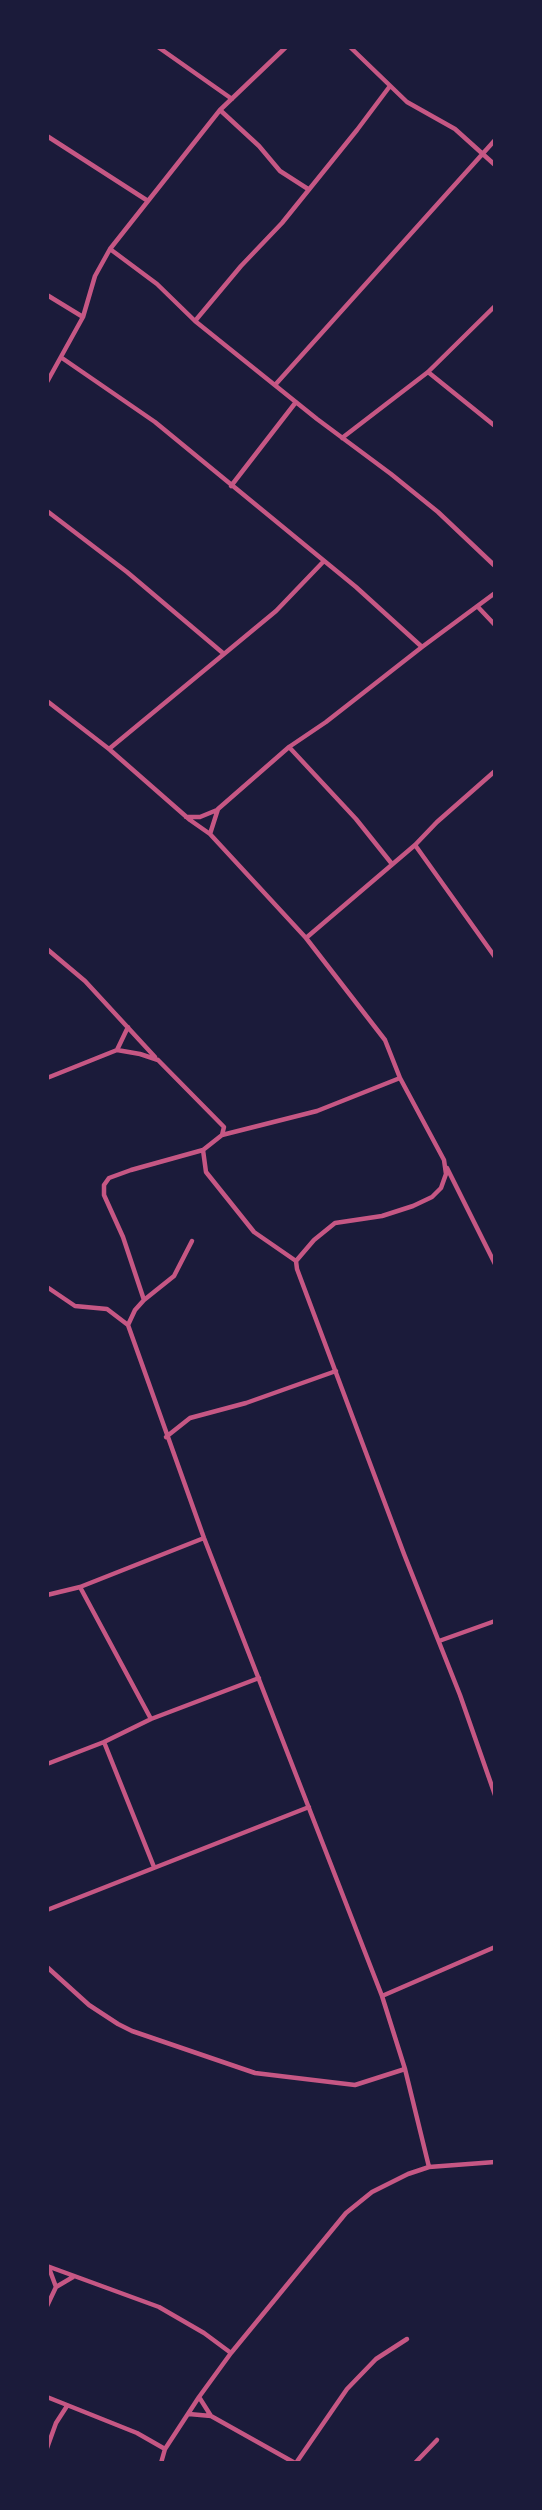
<!DOCTYPE html>
<html>
<head>
<meta charset="utf-8">
<style>
  body { margin:0 }
  #map { position:relative; width:542px; height:2510px; overflow:hidden; background:#1b1b3a; font-family:Georgia,serif }
  canvas { display:block }
  .frame { position:absolute; inset:0; border:49px solid #1b1b3a; pointer-events:none }
</style>
</head>
<body>
<div id="map">
<canvas width="542" height="2510"></canvas>
<div class="frame"></div>
</div>
<script>
const ctx = document.querySelector('canvas').getContext('2d');
ctx.lineJoin = 'round';
function toPath(rows) {
  const path = new Path2D();
  for (const r of rows) {
    path.moveTo(r[0], r[1]);
    for (let i = 2; i < r.length; i += 2) path.lineTo(r[i], r[i + 1]);
  }
  return path;
}
function stroke(path, color, width, dash) {
  ctx.strokeStyle = color;
  ctx.lineWidth = width;
  ctx.lineCap = dash ? 'butt' : 'round';
  ctx.setLineDash(dash || []);
  ctx.stroke(path);
}
const minor = toPath([
  [158,47,232,99],
  [350,47,407,102,455,129,495,165],
  [220,110,259,146,280,171,308,189],
  [47,136,148,201],
  [110,249,157,284,195,321,317,419,391,474,438,512,495,566],
  [47,295,83,317],
  [195,321,241,266,282,223,357,130,390,86],
  [62,358,155,422,356,587,422,647],
  [428,372,495,426],
  [47,382,83,317,95,276,110,249,220,110,286,47],
  [275,385,495,140],
  [342,438,428,372,495,306],
  [231,486,296,402],
  [47,511,127,572,224,654,276,611,323,562],
  [495,593,422,647,326,722,289,747,218,809,210,834,306,938,385,1040,400,1078,444,1160,446,1174,441,1188,432,1197,413,1206,382,1216,335,1223,314,1240,296,1261,297,1269,404,1554,460,1695,495,1795],
  [478,607,495,625],
  [47,701,109,749,190,820,210,834],
  [289,747,356,819,392,864],
  [109,749,224,654],
  [186,817,200,817,217,810],
  [415,845,495,957],
  [306,938,415,845,437,822,495,771],
  [47,949,85,981,155,1057],
  [117,1050,128,1027],
  [47,1078,117,1050,140,1054,158,1060,224,1127,222,1135,203,1150,131,1170,109,1178,104,1185,104,1195,123,1237,144,1300],
  [222,1135,317,1111,400,1078],
  [203,1150,206,1172,254,1232,296,1261],
  [447,1168,495,1264],
  [47,1287,75,1306,107,1309,128,1325,204,1538,382,1996,405,2069,429,2167],
  [128,1325,135,1310,144,1300,174,1276,192,1241],
  [166,1437,190,1418,246,1403,336,1371],
  [80,1587,151,1719],
  [47,1595,80,1587,204,1538],
  [439,1641,495,1621],
  [104,1742,154,1867],
  [47,1764,104,1742,151,1719,259,1678],
  [47,1910,309,1807],
  [47,1967,89,2005,118,2024,132,2031,255,2073,355,2085,405,2069],
  [382,1996,495,1947],
  [47,2266,159,2307,204,2333,231,2353],
  [49,2268,56,2287],
  [47,2306,56,2287,73,2277],
  [47,2397,137,2433,165,2449],
  [199,2397,211,2416,295,2463],
  [189,2414,211,2416],
  [47,2448,56,2423,67,2406],
  [161,2463,165,2449,199,2397,231,2353,346,2213,372,2192,408,2174,429,2167,495,2162],
  [296,2463,347,2389,376,2359,407,2339],
  [415,2463,437,2440]
]);
stroke(minor, '#c65784', 4.5);
</script>
</body>
</html>
